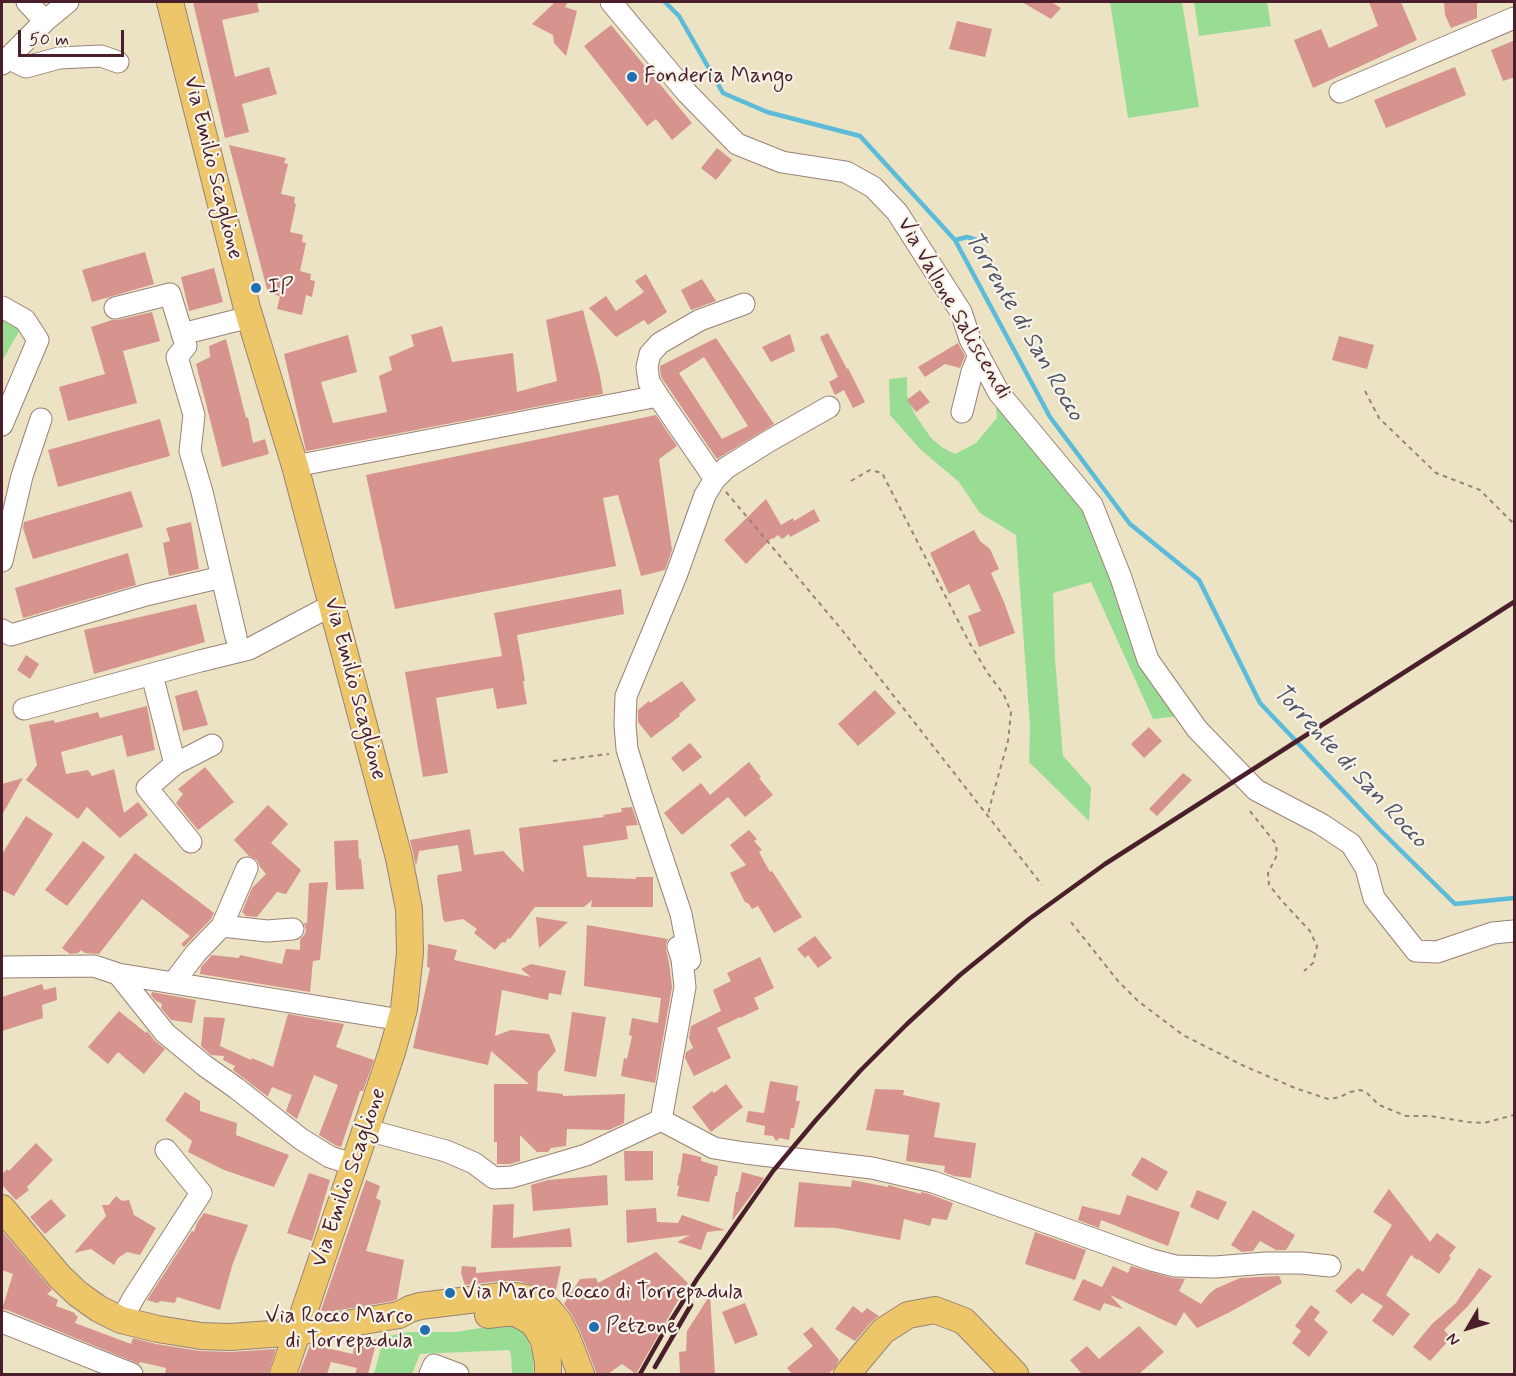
<!DOCTYPE html>
<html>
<head>
<meta charset="utf-8">
<style>
  body { margin:0 }
  #map { position:relative; width:1516px; height:1376px; overflow:hidden; background:#ebe3c3; font-family:Mynerve,sans-serif }
  canvas { display:block }
  .frame { position:absolute; inset:0; border:3px solid #4a1f2b; pointer-events:none }
  .north { position:absolute; left:1438px; top:1298px; width:60px; height:60px; -webkit-text-stroke:4px #f7f3e8; paint-order:stroke; rotate:232deg; font-size:16px; font-weight:700; line-height:24px; text-align:center; color:#4a1f2b }
  .north::after { content:''; display:block; margin:auto; width:21px; height:27px; background:#4a1f2b; clip-path:polygon(50% 0,100% 100%,50% 72%,0 100%) }
  .scale { position:absolute; left:18px; top:30px; width:106px; height:27px; box-sizing:border-box; border:3px solid #4a1f2b; border-top:0; padding-left:8px; font-size:18px; line-height:21px; white-space:nowrap; color:#4a1f2b; -webkit-text-stroke:4px #f7f3e8; paint-order:stroke }
</style>
</head>
<body>
<div id="map">
<canvas width="1516" height="1376"></canvas>
<div class="frame"></div>
<div class="north">N</div>
<div class="scale">50 m</div>
</div>
<script>
const ctx = document.querySelector('canvas').getContext('2d');
ctx.lineJoin = 'round';
function fill(path, color) {
  ctx.fillStyle = color;
  ctx.fill(path, 'evenodd');
}
function toPath(rows) {
  const path = new Path2D();
  for (const r of rows) {
    path.moveTo(r[0], r[1]);
    for (let i = 2; i < r.length; i += 2) path.lineTo(r[i], r[i + 1]);
  }
  return path;
}
function stroke(path, color, width, dash) {
  ctx.strokeStyle = color;
  ctx.lineWidth = width;
  ctx.lineCap = dash ? 'butt' : 'round';
  ctx.setLineDash(dash || []);
  ctx.stroke(path);
}
function label(font, color, halo, rows, align = 'center') {
  ctx.font = font + ' Mynerve,sans-serif';
  ctx.lineWidth = 4.5;
  ctx.setLineDash([]);
  ctx.textBaseline = 'middle';
  ctx.strokeStyle = halo;
  ctx.fillStyle = color;
  for (const [text, x, y, turn = 0] of rows) {
    ctx.save();
    ctx.translate(x, y);
    ctx.rotate((+turn || 0) * Math.PI / 180);
    ctx.textAlign = isNaN(turn) ? turn : align;
    if (halo) ctx.strokeText(text, 0, 0);
    ctx.fillText(text, 0, 0);
    ctx.restore();
  }
}
const green = toPath([
  [1110,2,1182,2,1199,107,1128,118],
  [1194,2,1267,2,1271,26,1199,36],
  [2,317,21,328,2,361],
  [907,377,907,395,914,413,931,438,943,448,955,454,976,443,997,418,995,395,1082,502,1181,716,1153,719,1091,582,1053,593,1055,659,1063,756,1091,787,1089,821,1029,762,1030,727,1016,535,980,513,959,482,921,450,890,415,889,379],
  [503,1324,515,1326,526,1336,534,1357,533,1374,512,1374,511,1355,509,1350,420,1354,412,1374,374,1374,384,1337,408,1332,456,1332]
]);
const stream = toPath([
  [665,2,679,16,723,93,767,112,860,136,955,240,1050,417,1130,524,1199,580,1260,703,1381,831,1455,904,1514,898],
  [955,240,967,237,980,241]
]);
const building = toPath([
  [193,2,257,2,259,12,222,20,235,77,269,67,277,94,242,104,249,132,225,138],
  [555,2,568,2,565,7,577,11,566,56,554,43,553,35,532,24],
  [1022,2,1051,2,1061,8,1051,19],
  [1369,2,1401,2,1417,40,1313,88,1294,40,1321,29,1329,48,1378,26],
  [1444,2,1477,2,1477,18,1451,28,1445,15],
  [957,21,992,29,985,57,949,49],
  [611,25,692,123,672,140,656,119,647,126,584,46],
  [1515,40,1515,77,1503,81,1491,50],
  [1455,67,1466,95,1386,128,1374,100],
  [229,145,286,158,284,163,288,164,281,194,295,197,294,203,296,204,290,232,303,235,302,242,306,243,300,271,311,274,310,280,315,281,312,297,306,295,302,315,277,309,280,296,268,293],
  [717,148,732,160,716,180,701,168],
  [145,252,154,284,92,302,82,270],
  [214,268,223,302,189,311,181,277],
  [646,274,667,312,648,325,644,320,616,337,589,308,606,296,616,311,644,292,635,281],
  [702,279,716,301,691,310,681,290],
  [583,310,600,376,603,394,306,451,284,354,348,335,357,372,321,382,333,423,387,412,379,376,392,370,389,357,414,346,411,335,442,326,452,362,513,353,517,392,557,381,546,320],
  [152,312,160,341,123,351,137,403,68,421,59,387,105,374,91,327,112,320,118,320],
  [828,333,847,369,848,368,865,402,853,408,844,390,835,395,829,382,838,377,820,337],
  [790,334,795,351,771,362,762,347],
  [1339,336,1374,345,1367,369,1332,360],
  [716,338,774,424,717,459,661,377,660,368,660,366],
  [704,357,748,426,722,439,679,373],
  [226,339,246,418,248,417,253,443,265,439,269,454,222,467,196,364,210,357,209,346],
  [958,343,965,356,960,368,945,364,925,377,918,367],
  [920,390,930,402,916,412,907,400],
  [656,415,677,446,659,459,672,550,665,570,641,576,618,495,603,498,616,566,395,609,366,475],
  [160,419,170,456,58,487,48,450],
  [131,491,143,527,33,559,23,528,24,522],
  [766,499,781,525,793,518,794,521,814,509,820,521,790,537,789,534,782,539,778,535,773,539,772,538,746,564,724,540],
  [191,522,199,569,169,576,163,543,170,541,166,528],
  [974,530,980,541,990,549,999,569,991,573,1004,602,1015,633,979,647,968,616,981,611,969,584,949,594,930,553],
  [128,553,136,585,23,618,15,588],
  [621,589,624,614,517,635,525,681,523,681,527,704,497,709,493,688,436,698,448,773,423,777,405,672,502,656,494,613],
  [196,604,205,642,94,674,84,630],
  [26,655,39,664,30,679,17,670],
  [682,681,696,700,679,714,680,716,651,738,638,722,638,710,649,701,650,703],
  [197,690,208,725,183,731,175,696],
  [875,690,896,713,858,746,838,724],
  [147,706,155,750,127,757,122,735,61,752,66,774,88,770,92,776,114,769,124,813,138,802,148,815,120,838,87,807,78,819,26,780,37,765,29,725,54,720,55,723,98,712,100,718],
  [1149,727,1162,741,1144,758,1131,744],
  [690,743,702,757,683,772,671,758],
  [749,762,761,777,759,778,773,795,745,817,728,797,682,835,664,813,701,783,710,795],
  [205,767,234,802,198,830,176,803,183,794,178,789],
  [1183,773,1192,780,1157,816,1149,809],
  [23,778,2,815,2,784],
  [268,805,288,824,271,843,301,870,286,894,277,892,257,917,246,916,242,912,252,888,266,874,260,867,257,860,249,856,234,840],
  [632,807,638,825,626,826,628,839,583,846,587,877,636,879,636,877,653,877,653,907,591,907,592,900,584,907,535,907,510,939,508,938,505,943,502,942,495,950,474,933,477,929,463,919,445,922,443,919,437,879,438,875,462,871,458,845,419,851,416,866,410,840,470,829,474,855,503,851,524,873,519,828,604,817,603,815,622,812,621,808],
  [26,816,53,834,14,896,2,890,2,854],
  [749,830,757,839,754,841,762,850,759,852,770,872,772,871,802,917,774,933,758,906,752,909,749,904,745,902,730,873,746,865,730,845],
  [358,840,359,859,361,859,364,889,336,890,334,841],
  [83,841,105,857,67,906,45,890],
  [135,853,214,913,211,919,184,947,181,944,190,936,142,899,99,954,85,953,81,950,78,953,70,954,62,948],
  [328,882,320,960,313,961,310,992,200,974,201,967,212,955,239,958,240,955,282,964,286,949,300,950,300,940,305,934,306,929,304,923,307,923,309,883],
  [536,917,568,922,539,948],
  [587,925,668,939,666,944,666,950,669,962,672,987,655,1083,621,1076,624,1058,627,1059,632,1036,629,1035,632,1018,658,1023,661,998,584,986],
  [815,936,832,958,818,968,808,955,805,958,797,949],
  [428,944,457,950,454,960,531,977,521,969,531,964,566,971,561,995,549,993,548,1000,502,990,495,1036,511,1030,549,1034,556,1051,538,1072,537,1091,563,1094,563,1096,625,1094,624,1123,609,1130,567,1129,566,1146,551,1148,548,1152,537,1152,520,1135,520,1161,510,1164,497,1164,497,1142,494,1142,494,1084,529,1084,491,1051,488,1065,413,1048,430,968,427,967],
  [760,957,774,988,754,998,759,1009,740,1018,740,1017,717,1028,731,1058,694,1076,685,1058,686,1052,693,1048,689,1038,691,1026,721,1011,713,990,731,981,727,973],
  [42,984,44,990,56,987,57,1000,42,1005,43,1018,2,1031,2,997],
  [152,992,196,1000,192,1023,171,1020,161,1008,162,1004,155,1000,151,995],
  [119,1011,146,1033,147,1031,155,1041,165,1049,144,1074,118,1052,108,1064,88,1047],
  [572,1012,606,1017,596,1077,564,1071],
  [288,1014,344,1024,336,1047,374,1060,363,1091,360,1091,341,1147,335,1145,319,1135,338,1085,314,1075,297,1119,286,1111,292,1095,272,1087,268,1096,267,1096,233,1070,235,1066,223,1060,224,1056,211,1055,201,1046,204,1017,225,1018,220,1046,251,1060,252,1058,273,1067],
  [770,1081,798,1086,796,1101,800,1101,794,1128,791,1128,789,1140,780,1138,776,1141,773,1136,764,1135,765,1126,746,1122,748,1111,764,1113],
  [726,1084,743,1107,711,1132,692,1107,712,1091,714,1093],
  [875,1089,904,1090,903,1095,940,1103,934,1137,976,1143,971,1178,954,1176,944,1172,945,1166,906,1161,909,1135,866,1130],
  [185,1092,200,1101,200,1111,237,1123,236,1135,289,1155,274,1187,224,1170,188,1152,192,1141,165,1120],
  [36,1143,53,1160,27,1187,29,1190,16,1200,2,1185,2,1174,7,1169,9,1171],
  [624,1151,653,1151,653,1180,625,1181],
  [683,1153,701,1157,701,1161,718,1166,717,1176,715,1176,709,1202,677,1196,679,1186,677,1185,679,1173,680,1173],
  [1142,1157,1168,1172,1157,1191,1131,1175],
  [742,1172,764,1178,732,1221,736,1192,738,1192],
  [309,1173,330,1180,312,1241,287,1233],
  [607,1175,608,1205,533,1211,531,1185,548,1180],
  [366,1180,380,1186,376,1198,381,1201,366,1251,404,1260,397,1299,394,1301,327,1312,321,1310],
  [852,1180,888,1187,888,1185,921,1194,921,1192,929,1194,953,1203,947,1220,932,1218,930,1226,904,1219,900,1240,836,1228,794,1227,799,1182,851,1187],
  [1389,1189,1430,1242,1437,1233,1456,1247,1449,1256,1451,1258,1439,1274,1418,1259,1417,1260,1411,1255,1386,1295,1410,1314,1393,1336,1372,1321,1383,1306,1362,1293,1351,1304,1335,1291,1358,1268,1363,1272,1392,1225,1373,1212],
  [1197,1190,1227,1202,1218,1220,1190,1207],
  [1127,1195,1180,1212,1168,1246,1101,1220,1099,1228,1078,1220,1082,1206,1120,1215],
  [116,1196,122,1201,129,1200,134,1215,156,1228,140,1255,127,1252,118,1258,114,1265,91,1249,74,1253,106,1216,102,1205,109,1205],
  [51,1199,66,1216,45,1234,30,1217],
  [514,1204,513,1238,570,1228,572,1247,491,1248,493,1205],
  [656,1208,657,1222,678,1223,682,1215,725,1230,707,1232,701,1250,677,1242,690,1235,627,1243,626,1210],
  [1253,1210,1295,1235,1286,1250,1276,1250,1260,1241,1253,1251,1242,1252,1231,1245],
  [204,1213,248,1225,232,1266,220,1310,177,1297,175,1303,161,1301,157,1303,147,1300,192,1231,194,1232,197,1223],
  [2,1231,52,1290,47,1294,58,1300,56,1306,75,1313,75,1315,78,1316,75,1323,131,1344,133,1338,156,1344,200,1351,231,1352,276,1349,268,1374,165,1374,166,1368,140,1362,139,1364,7,1310,2,1309,13,1274,2,1270],
  [1035,1232,1086,1250,1075,1280,1025,1264],
  [656,1252,688,1283,636,1374,622,1364,608,1374,596,1374,595,1369,580,1331,572,1315,564,1304,580,1279,596,1278,598,1283],
  [462,1266,476,1267,476,1273,561,1266,555,1295,545,1288,518,1281,499,1281,465,1285,461,1273],
  [1113,1266,1128,1273,1131,1266,1172,1278,1185,1279,1179,1291,1201,1304,1209,1294,1215,1289,1240,1278,1279,1276,1282,1283,1230,1312,1197,1328,1184,1312,1176,1326,1110,1295,1123,1309,1104,1303,1100,1311,1073,1300,1083,1279,1102,1287],
  [1479,1268,1492,1276,1468,1306,1444,1330,1451,1338,1430,1361,1413,1347,1432,1324,1456,1303],
  [710,1295,715,1374,680,1374,679,1352,686,1351,687,1331],
  [745,1303,758,1335,735,1344,722,1312],
  [1311,1305,1320,1312,1314,1320,1328,1332,1309,1357,1292,1343,1301,1331,1295,1326],
  [853,1306,862,1313,867,1308,879,1316,872,1321,855,1341,835,1329],
  [1139,1326,1164,1352,1139,1374,1082,1374,1070,1360,1087,1346,1099,1359],
  [812,1327,839,1360,833,1370,828,1374,792,1374,787,1368,813,1346,803,1334],
  [366,1336,377,1340,368,1374,355,1374,357,1368,331,1362,327,1374,299,1374,310,1345,313,1345,353,1354,355,1338]
]);
const path = toPath([
  [1365,391,1379,418,1436,473,1480,490,1514,524],
  [851,481,870,470,882,473,969,642,987,672,1004,695,1011,712,1008,741,991,802,988,815],
  [726,492,842,630,1042,885],
  [553,761,609,754],
  [1250,811,1276,844,1277,855,1268,873,1269,885,1282,901,1310,931,1317,946,1313,963,1304,971],
  [1071,922,1118,981,1138,1001,1183,1035,1242,1065,1295,1088,1328,1099,1340,1097,1350,1092,1360,1090,1366,1092,1379,1105,1406,1116,1430,1116,1468,1122,1484,1123,1514,1115]
]);
const minor = toPath([
  [27,2,45,21],
  [611,2,687,93,737,144,782,162,846,172,873,187,897,212,961,312,970,339,999,393,1092,505,1121,578,1148,660,1197,729,1256,790,1321,824,1351,844,1366,868,1374,898,1416,951,1437,952,1493,933,1514,931],
  [8,58,26,67,59,58,101,56,118,62],
  [2,64,45,21,68,2],
  [1340,92,1514,18],
  [2,307,25,320,38,340,2,425],
  [115,308,170,294,186,346,177,357,194,415,190,451,202,492,236,637],
  [182,334,250,317],
  [962,412,972,372,979,355],
  [295,466,658,396],
  [715,479,658,396,649,382,647,367,650,354,660,343,700,320,744,304],
  [2,561,22,476,41,419],
  [2,630,11,635,146,595,222,577],
  [152,675,175,764,147,788,191,842],
  [24,709,200,661,249,649,332,605],
  [175,764,212,745],
  [222,926,247,868],
  [690,960,681,914,641,794,627,749,625,725,626,696,676,576,705,495,715,479,726,468,769,441,829,407],
  [2,967,94,966,118,974,401,1020],
  [118,974,165,1033,205,1066,236,1088,301,1139,330,1157,355,1165],
  [173,983,196,953,222,926,267,931,293,929],
  [661,1120,714,1148,745,1153,872,1168,933,1182,1152,1260,1175,1266,1215,1267,1266,1263,1302,1263,1330,1266],
  [661,1120,685,987,682,959,678,947],
  [367,1130,446,1151,474,1163,494,1178,512,1177,586,1155,661,1120],
  [121,1320,134,1297,201,1193,166,1150],
  [2,1322,132,1374],
  [430,1374,434,1365,458,1374]
]);
const major = toPath([
  [170,2,247,308,295,466,399,858,409,909,410,953,404,1009,392,1052,283,1374],
  [2,1208,60,1277,78,1294,99,1309,121,1320,158,1329,201,1336,230,1337,298,1332,399,1315,410,1309,420,1306,501,1296,516,1296,528,1298,540,1302,550,1311,559,1322,567,1338,581,1374],
  [488,1315,504,1313,516,1313,532,1322,538,1330,544,1341,548,1362,548,1374],
  [847,1374,883,1331,908,1315,935,1310,964,1321,1015,1374]
]);
const rail = toPath([
  [655,1367,691,1305],
  [640,1374,662,1335,697,1279,773,1171,816,1120,860,1071,907,1024,960,975,1029,919,1105,864,1514,602]
]);
const markers = [
  [632,77,6,"#1f6fb2"],
  [256,288,6,"#1f6fb2"],
  [450,1293,6,"#1f6fb2"],
  [594,1327,6,"#1f6fb2"],
  [425,1330,6,"#1f6fb2"]
];
const poiNames = [
  ["Fonderia Mango",644,77],
  ["IP",268,288],
  ["Via Marco Rocco di Torrepadula",462,1293],
  ["Via Rocco Marco",413,1317,"right"],
  ["di Torrepadula",413,1342,"right"],
  ["Petzone",606,1327]
];
const streetNames = [
  ["Via Emilio Scaglione",212,168,76],
  ["Via Vallone Saliscendi",953,309,60],
  ["Via Emilio Scaglione",354,689,75],
  ["Via Emilio Scaglione",350,1178,-71]
];
const waterNames = [
  ["Torrente di San Rocco",1023,327,60],
  ["Torrente di San Rocco",1349,767,47]
];
fill(green, '#99dd95');
stroke(stream, '#5bbbd9', 4.5);
fill(building, '#d7948e');
stroke(minor, '#9a8177', 23);
stroke(major, '#9a8177', 28);
stroke(path, '#9a8177', 2, [4.5, 4.5]);
stroke(minor, '#fff', 21);
stroke(major, '#ecc669', 26);
stroke(rail, '#4a1f2b', 4.5);
for (const [x, y, r, color] of markers) {
  const dot = new Path2D();
  dot.arc(x, y, r, 0, 2 * Math.PI);
  ctx.fillStyle = color;
  ctx.fill(dot);
  stroke(dot, '#f7f3e8', 2);
}
label('22px', '#4a1f2b', '#f7f3e8', poiNames, 'left');
label('22px', '#4a1f2b', '#f7f3e8', streetNames);
label('italic 24px', '#505668', '#f7f3e8', waterNames);
</script>
</body>
</html>
